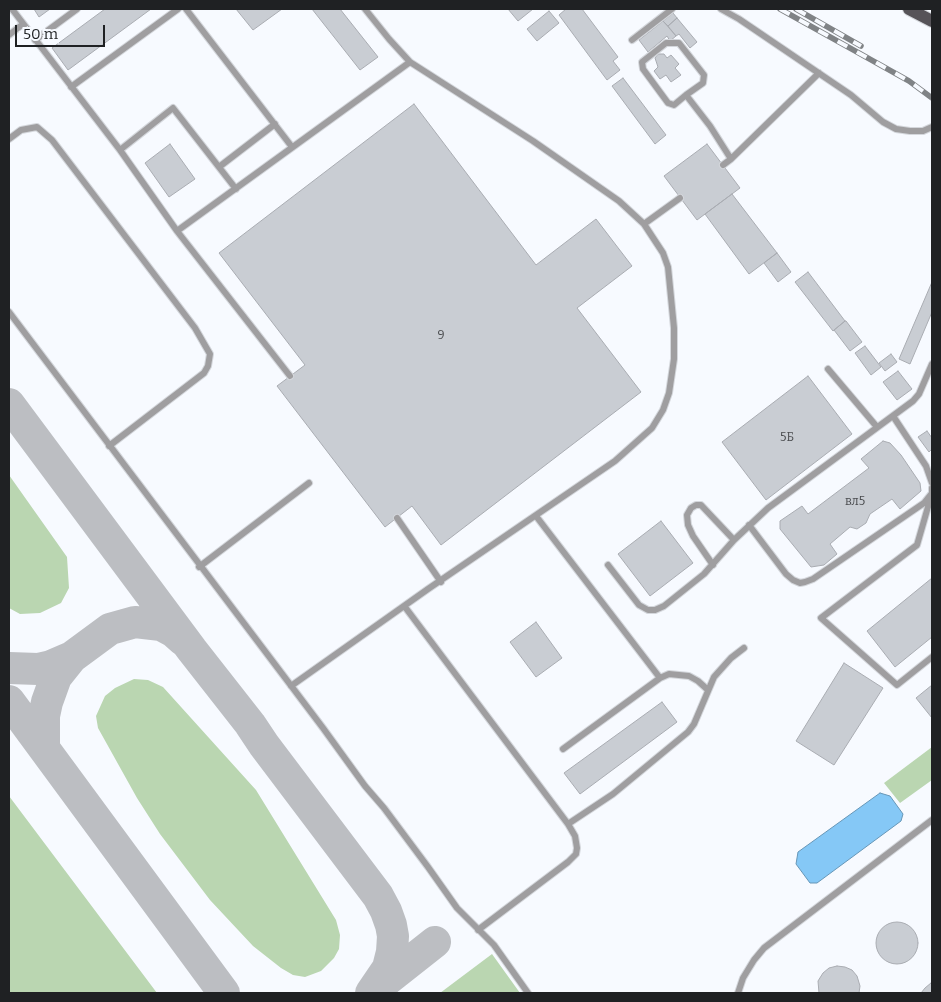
<!DOCTYPE html>
<html>
<head>
<meta charset="utf-8">
<style>
  body { margin:0 }
  #map { position:relative; width:941px; height:1002px; overflow:hidden; background:#f7faff; font-family:Bitter,serif }
  canvas { display:block }
  .frame { position:absolute; inset:0; border:10px solid #1f2123; pointer-events:none }
  .scale { position:absolute; left:15px; top:25px; width:90px; height:22px; box-sizing:border-box; border:2px solid #1f2123; border-top:0; padding-left:6px; font-size:15px; line-height:18px; white-space:nowrap; color:#1f2123; -webkit-text-stroke:4px #f7faff; paint-order:stroke }
</style>
</head>
<body>
<div id="map">
<canvas width="941" height="1002"></canvas>
<div class="frame"></div>
<div class="scale">50 m</div>
</div>
<script>
const ctx = document.querySelector('canvas').getContext('2d');
ctx.lineJoin = 'round';
function fill(path, color) {
  ctx.fillStyle = color;
  ctx.fill(path, 'evenodd');
}
function toPath(rows) {
  const path = new Path2D();
  for (const r of rows) {
    if (r.length === 3) {
      path.moveTo(r[0] + r[2], r[1]);
      path.arc(r[0], r[1], r[2], 0, 2 * Math.PI);
      continue;
    }
    path.moveTo(r[0], r[1]);
    for (let i = 2; i < r.length; i += 2) path.lineTo(r[i], r[i + 1]);
  }
  return path;
}
function stroke(path, color, width, dash) {
  ctx.strokeStyle = color;
  ctx.lineWidth = width;
  ctx.lineCap = dash ? 'butt' : 'round';
  ctx.setLineDash(dash || []);
  ctx.stroke(path);
}
function label(font, color, halo, rows, align = 'center') {
  ctx.font = font + ' Bitter,serif';
  ctx.lineWidth = 5;
  ctx.setLineDash([]);
  ctx.textBaseline = 'middle';
  ctx.strokeStyle = halo;
  ctx.fillStyle = color;
  for (const [text, x, y, turn = 0] of rows) {
    ctx.save();
    ctx.translate(x, y);
    ctx.rotate((+turn || 0) * Math.PI / 180);
    ctx.textAlign = isNaN(turn) ? turn : align;
    if (halo) ctx.strokeText(text, 0, 0);
    ctx.fillText(text, 0, 0);
    ctx.restore();
  }
}
const green = toPath([
  [9,475,67,557,69,588,61,603,40,613,20,614,9,608],
  [134,679,148,680,163,687,256,790,336,920,340,935,339,949,334,958,321,971,305,977,293,975,281,968,253,946,210,900,160,834,137,798,98,728,96,716,105,696,115,688],
  [932,747,932,780,900,803,884,783],
  [9,796,157,993,9,993],
  [492,954,520,993,440,993]
]);
const water = toPath([
  [880,793,890,796,903,814,901,821,817,883,810,883,796,864,798,852,880,793]
]);
const taxiway = toPath([
  [9,404,192,650,250,724,264,745,378,896,386,911,391,925,393,936,392,952,388,968,371,993],
  [9,668,38,669,51,666,72,657],
  [9,701,224,993],
  [44,748,44,716,47,702,56,677,72,657,110,629,135,622,161,625,174,632,183,640],
  [378,987,435,942]
]);
const building = toPath([
  [34,9,50,9,39,17,34,9],
  [105,9,151,9,68,70,52,48,105,9],
  [236,9,282,9,253,30,236,9],
  [312,9,340,9,378,57,360,70,312,9],
  [508,9,533,9,518,21,508,9],
  [566,9,582,9,618,57,613,61,620,70,607,80,559,15,566,9],
  [549,11,559,23,537,41,527,29,549,11],
  [673,13,677,18,668,26,663,21,673,13],
  [677,18,697,42,690,48,679,34,676,36,668,26,677,18],
  [663,21,676,36,670,41,667,36,648,52,639,40,663,21],
  [658,54,664,54,667,58,671,55,679,64,675,68,681,75,671,82,666,75,660,79,654,71,658,67,655,58,658,54],
  [623,78,666,135,655,144,612,86,623,78],
  [414,104,536,265,596,219,632,266,577,308,641,392,441,545,412,506,385,527,277,386,305,365,219,253,414,104],
  [170,144,195,179,169,197,145,163,170,144],
  [707,144,740,188,697,220,664,176,707,144],
  [732,194,777,253,749,274,705,214,732,194],
  [777,253,791,272,778,282,764,263,777,253],
  [808,272,845,321,833,331,795,282,808,272],
  [932,282,932,312,910,364,899,359,932,282],
  [845,321,846,321,862,342,850,351,834,330,845,321],
  [865,346,881,367,871,375,855,353,865,346],
  [891,354,897,362,885,371,879,363,891,354],
  [898,371,912,389,897,400,883,382,898,371],
  [808,376,852,434,766,500,722,442,808,376],
  [927,431,932,438,932,449,929,452,918,437,927,431],
  [883,441,890,443,901,455,920,483,921,491,900,509,892,499,870,514,866,523,857,529,850,527,830,544,837,554,824,565,811,567,780,529,780,521,802,506,808,514,869,468,861,459,883,441],
  [661,521,693,563,650,596,618,554,661,521],
  [932,578,932,637,895,667,867,631,932,578],
  [536,622,562,658,536,677,510,642,536,622],
  [844,663,883,688,834,765,796,741,844,663],
  [932,685,932,718,916,698,932,685],
  [662,702,677,722,580,794,564,773,662,702],
  [897,943,21],
  [837,966,845,967,852,970,857,976,860,986,859,993,819,993,818,981,823,973,829,968,837,966],
  [931,983,932,983,932,993,921,993,925,988,931,983]
]);
const service = toPath([
  [12,9,120,150,177,231,410,62,533,141,619,201,644,224,680,198],
  [186,9,292,147],
  [365,9,389,39,410,62],
  [721,9,739,19,851,95,883,122,896,129,910,131,923,131,932,127],
  [9,35,23,24],
  [35,40,77,9],
  [632,40,672,9],
  [71,87,178,9],
  [686,95,703,83,704,75,679,43,666,43,642,62,643,69,668,103,674,105,686,95,710,126,731,159,819,73],
  [9,139,21,130,37,127,52,140,195,328,210,354,208,366,204,373,109,446],
  [120,150,173,108,236,189],
  [723,165,731,159],
  [219,167,275,124],
  [177,231,290,376],
  [9,312,323,728,365,786,384,808,428,867,457,908,494,945,528,993],
  [828,369,877,427],
  [893,416,926,466,932,483],
  [932,493,917,545,821,618,897,685,932,657],
  [536,516,660,678],
  [397,518,441,582],
  [749,525,786,574,793,580,800,583,805,582,813,579,924,503,932,493,932,488],
  [608,565,639,605,648,610,655,610,664,606,704,574,734,540,768,508,913,401,919,394,932,364],
  [713,565,693,536,688,525,687,515,691,508,696,505,701,505,734,540],
  [199,567,309,483],
  [405,607,568,824,575,836,577,848,576,854,568,862,478,930],
  [291,686,428,589,615,461,652,428,663,410,669,393,674,359,674,328,668,267,663,253,644,224],
  [563,749,660,678,669,674,689,676,698,681,708,690],
  [568,824,613,794,688,732,694,724,714,677,731,658,744,648],
  [738,993,743,978,754,960,764,948,932,820]
]);
const primary = toPath([
  [909,9,932,21]
]);
const rail = toPath([
  [780,9,909,81,932,98],
  [796,9,861,46]
]);
const numberNames = [
  ["9",441,336],
  ["5Б",787,438],
  ["вл5",855,502]
];
fill(green, '#bad6b1');
fill(water, '#85c8f6');
stroke(water, '#6696b7', 1);
stroke(taxiway, '#bcbec2', 32);
fill(building, '#c9cdd3');
stroke(building, '#a9acb2', 1);
stroke(service, '#d4d7dc', 8);
stroke(primary, '#d4d7dc', 14);
stroke(service, '#9f9ea0', 6);
stroke(primary, '#565358', 12);
stroke(rail, '#808386', 5.5);
stroke(rail, '#f7faff', 4, [11]);
label('12px', '#4a4c4f', null, numberNames);
</script>
</body>
</html>
